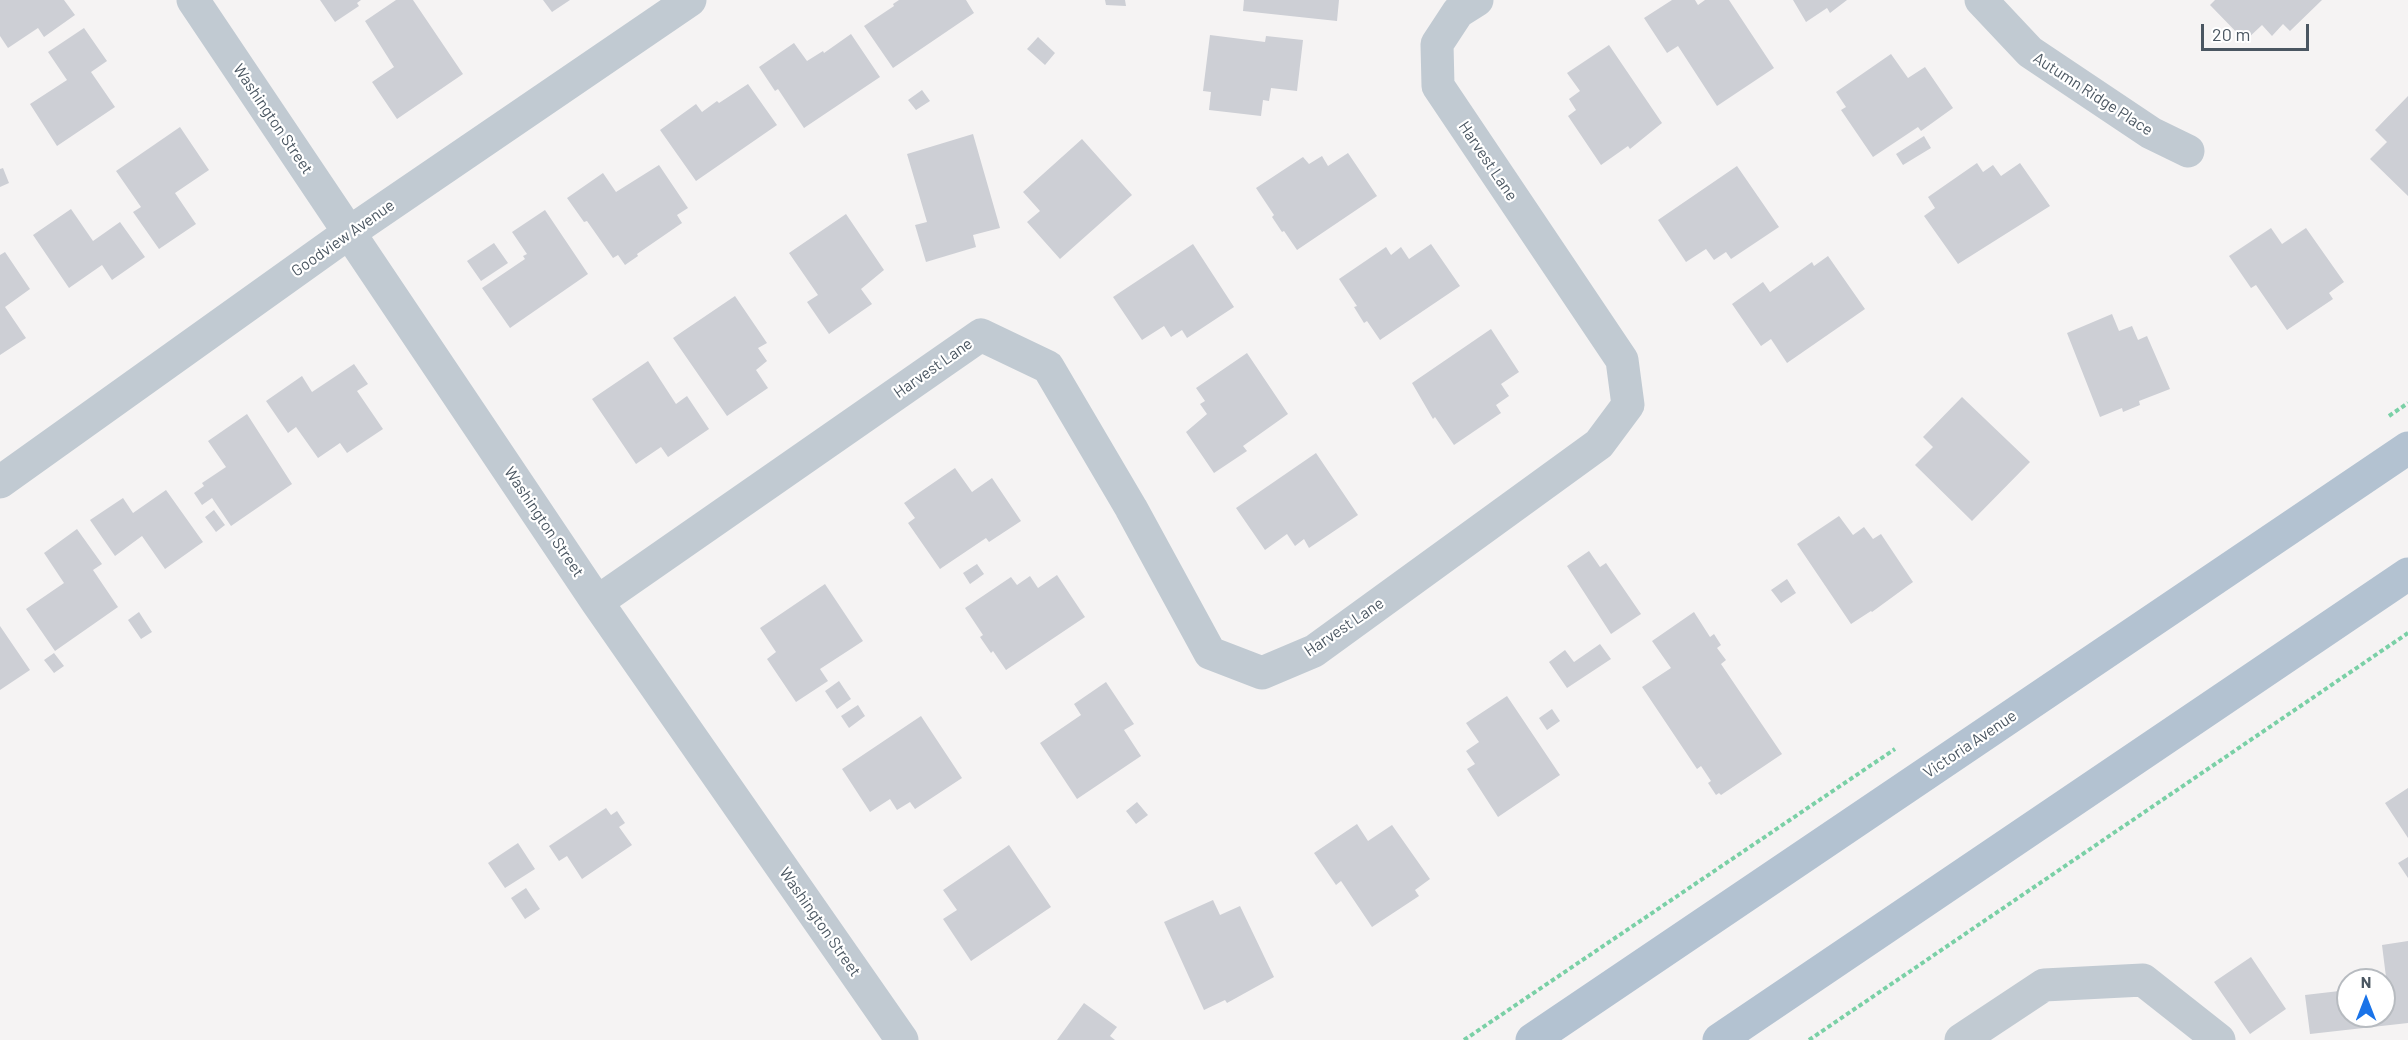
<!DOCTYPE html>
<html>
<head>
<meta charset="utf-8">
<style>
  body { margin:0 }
  #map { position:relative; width:2408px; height:1040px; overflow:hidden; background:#f5f3f3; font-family:Barlow,sans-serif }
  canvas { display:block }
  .north { position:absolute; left:2336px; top:968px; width:60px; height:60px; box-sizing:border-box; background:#fff; border:2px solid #b7bbc0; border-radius:50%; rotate:0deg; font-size:16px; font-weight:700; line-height:24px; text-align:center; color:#4a5661 }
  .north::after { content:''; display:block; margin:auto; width:21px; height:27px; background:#1a73e8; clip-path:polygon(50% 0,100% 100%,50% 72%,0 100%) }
  .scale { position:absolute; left:2201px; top:24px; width:108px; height:27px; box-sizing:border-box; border:3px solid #4a5661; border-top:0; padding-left:8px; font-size:18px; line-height:21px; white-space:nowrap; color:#4a5661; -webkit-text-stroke:4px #fff; paint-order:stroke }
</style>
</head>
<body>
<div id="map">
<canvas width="2408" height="1040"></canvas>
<div class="north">N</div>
<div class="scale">20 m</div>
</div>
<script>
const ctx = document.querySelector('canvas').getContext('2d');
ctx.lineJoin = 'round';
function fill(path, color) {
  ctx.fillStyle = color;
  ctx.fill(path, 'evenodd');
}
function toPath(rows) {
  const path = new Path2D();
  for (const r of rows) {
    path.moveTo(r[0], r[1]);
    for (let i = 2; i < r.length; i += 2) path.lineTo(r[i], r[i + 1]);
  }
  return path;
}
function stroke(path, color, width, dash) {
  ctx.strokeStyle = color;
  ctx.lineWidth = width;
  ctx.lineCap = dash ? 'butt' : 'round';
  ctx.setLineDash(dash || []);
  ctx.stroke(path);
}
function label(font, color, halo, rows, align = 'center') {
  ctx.font = font + ' Barlow,sans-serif';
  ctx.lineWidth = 4.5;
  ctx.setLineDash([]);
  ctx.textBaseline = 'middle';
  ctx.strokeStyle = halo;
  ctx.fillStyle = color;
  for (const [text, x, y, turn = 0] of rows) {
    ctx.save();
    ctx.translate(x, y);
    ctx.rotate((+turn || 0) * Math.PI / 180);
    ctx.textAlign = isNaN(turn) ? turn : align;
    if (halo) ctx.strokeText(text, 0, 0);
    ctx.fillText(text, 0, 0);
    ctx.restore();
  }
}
const building = toPath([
  [0,0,64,0,75,15,44,37,38,28,8,48,0,36],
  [320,0,361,0,357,3,359,6,335,22],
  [396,0,413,0,463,74,397,119,372,82,394,67,365,21],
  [543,0,570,0,552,12],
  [899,0,966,0,974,13,893,68,864,26,894,6,893,4],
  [1105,0,1125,0,1126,6,1106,5],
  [1244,0,1339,0,1337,21,1243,11],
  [1672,0,1695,0,1698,5,1705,0,1729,0,1774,68,1717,106,1678,46,1667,53,1644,18],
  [1793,0,1847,0,1830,13,1827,8,1806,22],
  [2215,0,2322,0,2290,31,2283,24,2272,36,2262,25,2245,41,2210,5],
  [84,28,107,61,91,72,115,107,57,146,30,104,67,80,48,52],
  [851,34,880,77,804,128,778,89,775,91,759,67,794,43,807,61,823,51,824,53],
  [1210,35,1265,42,1266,36,1303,40,1297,91,1271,88,1269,101,1263,100,1261,116,1209,110,1211,92,1203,91],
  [1038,37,1055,53,1045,65,1027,49],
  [1609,45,1662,123,1630,149,1628,146,1601,165,1568,116,1576,110,1569,99,1580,91,1567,73],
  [1891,54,1908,78,1925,67,1953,108,1921,131,1918,127,1873,157,1841,110,1846,107,1836,92],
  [748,84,777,125,696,181,660,130,696,104,702,112,717,101,719,103],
  [922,90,930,101,916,110,908,100],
  [2408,96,2408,196,2370,159,2387,142,2375,130],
  [180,127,209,170,175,193,196,224,159,249,133,212,141,207,116,171],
  [973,134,1000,228,973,235,976,247,926,262,915,225,927,222,907,154],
  [1924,136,1931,148,1903,165,1896,154],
  [1082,139,1132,195,1060,259,1027,222,1040,211,1023,192],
  [1348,153,1377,196,1297,250,1284,231,1282,232,1272,217,1274,215,1256,188,1303,157,1309,164,1322,156,1328,166],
  [1977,163,1983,172,1993,165,2001,176,2020,163,2050,206,1958,264,1924,216,1935,208,1928,197],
  [659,165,688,208,677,215,682,223,637,254,638,256,625,265,618,255,613,258,587,221,584,222,567,198,603,173,616,192],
  [1737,166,1779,227,1731,259,1726,252,1714,260,1706,249,1686,262,1658,220],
  [3,168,9,183,0,187,0,169],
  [71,209,93,241,120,222,145,257,112,280,102,265,69,288,33,235],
  [545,210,588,274,510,328,482,288,525,259,523,256,527,254,512,232],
  [846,214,884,270,861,289,872,304,829,334,807,302,818,295,789,253],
  [2271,228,2282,244,2306,228,2344,282,2329,293,2333,299,2287,330,2256,285,2251,288,2229,256],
  [494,243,508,263,481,281,467,261],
  [1193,244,1234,307,1187,338,1182,330,1171,337,1164,326,1142,340,1113,297],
  [1431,244,1460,286,1380,340,1367,321,1364,323,1354,307,1357,306,1339,279,1386,247,1391,255,1401,247,1409,259],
  [5,252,30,289,5,307,26,338,0,355,0,255],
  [1828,256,1865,309,1787,363,1771,339,1761,346,1732,304,1763,282,1770,292,1812,262,1814,266],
  [735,296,767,343,758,348,767,361,756,370,768,388,727,416,673,338],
  [2112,314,2119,331,2132,326,2138,340,2147,336,2170,389,2139,401,2140,405,2123,412,2122,408,2100,417,2067,333],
  [1491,329,1519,372,1501,384,1509,396,1496,405,1501,413,1454,445,1435,417,1433,419,1412,383],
  [1247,353,1288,414,1243,446,1247,451,1214,473,1186,432,1207,414,1200,404,1205,401,1196,388],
  [648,361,676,404,687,396,709,429,668,457,661,447,636,464,592,399],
  [354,364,368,384,357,391,383,429,347,453,340,443,318,458,296,427,288,433,266,401,302,376,312,392],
  [1962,397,2030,462,1972,521,1915,465,1933,447,1923,437],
  [247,414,292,484,231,526,212,498,202,505,194,493,204,486,202,483,226,467,208,441],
  [1316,453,1358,515,1309,548,1304,539,1295,546,1287,534,1265,550,1236,508],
  [955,468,972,492,992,478,1021,521,989,542,986,538,940,569,908,523,915,518,904,503],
  [166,490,203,542,165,569,142,536,115,556,90,520,123,498,133,513],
  [214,510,225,525,216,532,205,517],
  [1839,516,1853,535,1864,527,1873,539,1881,534,1913,582,1872,612,1871,611,1851,624,1797,544],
  [77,529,102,564,93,570,118,607,55,651,26,609,64,583,44,553],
  [1589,551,1600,567,1606,563,1641,614,1611,634,1567,566],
  [977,564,984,574,970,584,963,573],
  [1057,575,1085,617,1006,670,993,651,991,653,980,637,983,635,965,608,1011,577,1017,585,1030,576,1038,588],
  [1787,579,1796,593,1781,603,1771,590],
  [825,584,863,641,820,669,828,681,796,702,767,659,776,652,760,628],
  [139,612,152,632,141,639,128,620],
  [1694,612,1710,637,1714,634,1721,645,1717,648,1726,660,1721,664,1782,754,1721,795,1719,793,1716,795,1708,783,1711,781,1701,766,1697,769,1642,687,1671,668,1652,641],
  [0,626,30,670,0,690],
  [1600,644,1611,659,1567,688,1549,662,1565,650,1574,662],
  [54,653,64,666,54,673,44,660],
  [839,681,851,699,837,709,825,691],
  [1106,682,1134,724,1124,730,1141,756,1077,799,1040,743,1081,715,1074,704],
  [1507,696,1560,775,1498,817,1467,769,1475,764,1466,751,1479,742,1466,723],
  [858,705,865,716,849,728,841,716],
  [1552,709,1560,721,1547,730,1539,718],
  [921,716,962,778,915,809,910,802,897,810,890,799,870,812,842,769],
  [2408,788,2408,838,2385,803],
  [1137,802,1148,815,1136,824,1126,811],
  [606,808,611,815,617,811,625,823,619,827,632,845,582,879,567,856,559,861,549,846],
  [1357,824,1368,841,1392,825,1430,879,1415,890,1419,896,1372,927,1341,881,1336,885,1314,853],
  [518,843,535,869,505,888,488,863],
  [1009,845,1051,907,971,961,943,919,957,910,943,890],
  [2408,857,2408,878,2398,863],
  [526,888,540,909,525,919,511,898],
  [1213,900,1220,915,1240,906,1274,977,1227,1003,1225,1000,1204,1010,1164,922],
  [2408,941,2408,1023,2310,1034,2305,995,2348,990,2348,1016,2384,1016,2384,986,2387,985,2382,945],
  [2251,957,2286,1009,2250,1034,2214,982],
  [1084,1003,1117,1027,1110,1036,1115,1040,1057,1040]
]);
const path = toPath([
  [2389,416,2408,403],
  [1464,1040,1895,749],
  [1809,1040,2408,633]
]);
const minor = toPath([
  [193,0,597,602,902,1040],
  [1981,0,2030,52,2151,133,2188,151],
  [0,482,350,232,690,0],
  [597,602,981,335,1048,367,1131,508,1210,653,1262,673,1314,651,1599,444,1628,405,1622,360,1438,86,1437,44,1458,12,1477,0],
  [1961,1040,2044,985,2143,980,2219,1040]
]);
const major = toPath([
  [1532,1040,2408,448],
  [1719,1040,2408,574]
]);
const streetNames = [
  ["Autumn Ridge Place",2093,94,33],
  ["Washington Street",273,119,56],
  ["Harvest Lane",1488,161,56],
  ["Goodview Avenue",343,238,-35],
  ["Harvest Lane",933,368,-35],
  ["Washington Street",544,522,56],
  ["Harvest Lane",1344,627,-34],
  ["Victoria Avenue",1970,744,-34],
  ["Washington Street",820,922,55]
];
fill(building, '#cdcfd5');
stroke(path, '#7ad0a6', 4, [4.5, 3]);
stroke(minor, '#c1cad2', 33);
stroke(major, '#b3c2d1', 33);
label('16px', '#4a5661', '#fff', streetNames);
</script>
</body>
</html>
